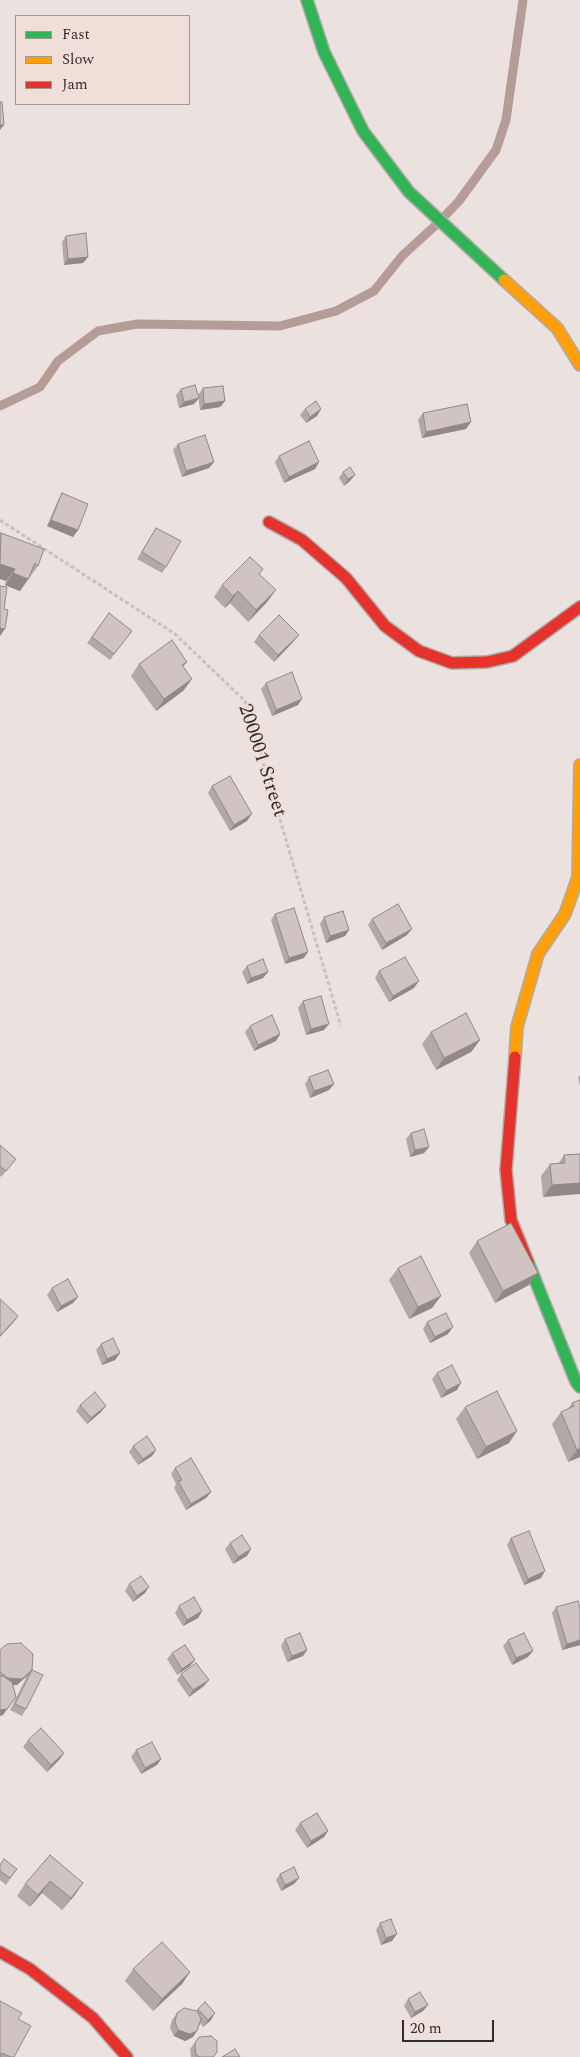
<!DOCTYPE html>
<html>
<head>
<meta charset="utf-8">
<style>
  body { margin:0 }
  #map { position:relative; width:580px; height:2057px; overflow:hidden; background:#ebe1de; font-family:Spectral,serif }
  canvas { display:block }
  .legend { position:absolute; left:15px; top:15px; width:175px; height:90px; box-sizing:border-box; background:#f0ded9; border:1px solid #a49793; margin:0; padding:6px 9px; list-style:none; font-size:15px; color:#332c2a }
  .legend li { display:flex; align-items:center; gap:10px; height:25px }
  .legend b { width:25px; border:1px solid #a49793 }
  .scale { position:absolute; left:402px; top:2020px; width:92px; height:22px; box-sizing:border-box; border:2px solid #332c2a; border-top:0; padding-left:6px; font-size:15px; line-height:18px; white-space:nowrap; color:#332c2a; -webkit-text-stroke:4px #f0ded9; paint-order:stroke }
</style>
</head>
<body>
<div id="map">
<canvas width="580" height="2057"></canvas>
<ul class="legend">
<li><b style="height:6px;background:#30b455"></b>Fast</li>
<li><b style="height:6px;background:#ff9f0a"></b>Slow</li>
<li><b style="height:6px;background:#e5322d"></b>Jam</li>
</ul>
<div class="scale">20 m</div>
</div>
<script>
const ctx = document.querySelector('canvas').getContext('2d');
ctx.lineJoin = 'round';
function toPath(rows) {
  const path = new Path2D();
  for (const r of rows) {
    path.moveTo(r[0], r[1]);
    for (let i = 2; i < r.length; i += 2) path.lineTo(r[i], r[i + 1]);
  }
  return path;
}
function stroke(path, color, width, dash) {
  ctx.strokeStyle = color;
  ctx.lineWidth = width;
  ctx.lineCap = dash ? 'butt' : 'round';
  ctx.setLineDash(dash || []);
  ctx.stroke(path);
}
function fill(path, color) {
  ctx.fillStyle = color;
  ctx.fill(path, 'evenodd');
}
function label(font, color, halo, rows, align = 'center') {
  ctx.font = font + ' Spectral,serif';
  ctx.lineWidth = 4;
  ctx.setLineDash([]);
  ctx.textBaseline = 'middle';
  ctx.strokeStyle = halo;
  ctx.fillStyle = color;
  for (const [text, x, y, turn = 0] of rows) {
    ctx.save();
    ctx.translate(x, y);
    ctx.rotate((+turn || 0) * Math.PI / 180);
    ctx.textAlign = isNaN(turn) ? turn : align;
    if (halo) ctx.strokeText(text, 0, 0);
    ctx.fillText(text, 0, 0);
    ctx.restore();
  }
}
const stream = toPath([
  [0,406,40,387,58,361,98,331,137,324,280,326,336,311,374,291,402,256,438,223,459,201,496,150,506,120,523,0]
]);
const path = toPath([
  [0,520,175,634,245,701,341,1026]
]);
const fast = toPath([
  [307,0,324,52,363,131,409,192,504,280],
  [528,1262,576,1382,580,1387]
]);
const slow = toPath([
  [504,280,557,328,580,365],
  [515,1057,517,1027,538,954,565,914,578,877,580,765]
]);
const jam = toPath([
  [269,522,302,540,346,578,385,626,419,651,452,663,487,662,513,656,580,607],
  [515,1057,506,1170,511,1220,528,1262],
  [0,1952,30,1969,93,2018,127,2057]
]);
const wall = toPath([
  [66,236,88,257,83,263,64,265,62,242],
  [203,388,225,401,220,407,200,410,198,395],
  [181,389,199,398,194,404,179,408,176,395],
  [305,409,321,409,317,416,306,423,300,415],
  [423,413,466,429,422,438,418,420],
  [178,444,214,462,209,468,182,477,173,450],
  [279,456,319,462,315,469,284,483,275,462],
  [343,472,350,481,344,486,339,478],
  [62,493,78,530,73,537,47,526,58,500],
  [156,528,166,567,162,573,137,559],
  [0,533,38,566,20,591,5,585,6,581,0,579],
  [260,574,267,602,248,622,230,603,225,608,214,597,222,585],
  [109,613,132,631,110,660,87,643],
  [259,635,299,635,294,641,274,662,254,642],
  [187,662,183,667,192,679,183,691,156,711,131,676,139,664],
  [266,683,298,705,272,716,261,689],
  [212,786,247,821,230,831,208,793],
  [275,914,304,958,285,964,271,920],
  [324,917,349,930,345,936,326,943,320,924],
  [372,919,407,935,382,950,368,925],
  [247,966,268,972,263,978,247,984,242,972],
  [379,971,414,988,389,1002,375,978],
  [303,1001,324,1030,306,1035,298,1008],
  [250,1026,280,1034,276,1041,254,1051,245,1032],
  [431,1032,480,1040,471,1052,436,1070,422,1044],
  [580,1075,580,1086,578,1077],
  [309,1077,334,1084,329,1090,310,1098,305,1084],
  [411,1133,429,1147,424,1153,410,1157,406,1139],
  [0,1145,16,1159,1,1177,0,1176],
  [580,1154,543,1197,541,1176,550,1164,558,1164,564,1155],
  [477,1241,529,1285,495,1303,469,1253],
  [398,1268,432,1308,409,1319,389,1280],
  [52,1288,78,1297,73,1303,57,1312,47,1295],
  [427,1322,448,1334,430,1343,423,1329],
  [101,1344,120,1353,115,1360,102,1365,96,1350],
  [437,1373,457,1390,441,1398,432,1379],
  [580,1400,580,1457,568,1462,552,1424,561,1412,568,1409,572,1403],
  [80,1405,101,1412,87,1424,76,1411],
  [465,1407,509,1443,477,1459,456,1419],
  [133,1446,156,1450,152,1456,138,1465,129,1452],
  [175,1468,211,1492,206,1498,186,1510,174,1488,176,1484,171,1474],
  [511,1538,541,1578,524,1585,507,1545],
  [230,1543,247,1556,233,1564,225,1549],
  [129,1584,145,1593,133,1602,125,1591],
  [179,1606,202,1611,198,1618,183,1626,175,1613],
  [556,1607,580,1645,562,1650,552,1613],
  [285,1639,307,1650,303,1656,287,1662,281,1646],
  [508,1640,528,1657,512,1665,503,1646],
  [0,1650,33,1654,26,1709,22,1716,10,1710,27,1676,17,1685,13,1685,16,1697,3,1715,0,1716],
  [172,1653,195,1660,190,1666,177,1675,167,1659],
  [181,1674,204,1686,189,1697,177,1680],
  [28,1740,64,1753,60,1759,47,1772,23,1747],
  [136,1750,161,1759,157,1765,141,1774,131,1757],
  [300,1823,328,1831,324,1837,307,1848,295,1830],
  [50,1855,83,1883,62,1910,42,1893,30,1907,17,1896,25,1884],
  [0,1865,17,1869,6,1885,0,1880],
  [280,1874,299,1878,294,1884,281,1891,276,1880],
  [380,1923,392,1941,381,1945,376,1930],
  [133,1969,190,1972,182,1984,153,2011,125,1981],
  [408,1999,428,2005,423,2011,411,2018,404,2006],
  [198,2009,211,2020,203,2027,200,2023,197,2031,193,2037,185,2041,174,2036,170,2028,172,2020,177,2013,196,2011],
  [18,2019,14,2057,0,2057],
  [199,2037,217,2052,214,2057,191,2057,190,2049]
]);
const shadedWall = toPath([
  [0,125,4,125,0,130],
  [88,257,83,263,64,265,68,259],
  [199,398,194,404,179,408,184,402],
  [225,401,220,407,200,410,204,404],
  [321,409,317,416,306,423,310,417],
  [471,422,466,429,422,438,426,432],
  [214,462,209,468,182,477,186,471],
  [319,462,315,469,284,483,289,477],
  [355,475,350,481,344,486,348,479],
  [51,520,78,530,73,537,47,526],
  [0,564,15,569,6,581,0,579],
  [13,573,28,579,20,591,5,585],
  [276,590,267,602,248,622,256,610],
  [238,591,230,603,225,608,233,596],
  [0,628,5,629,0,636],
  [299,635,294,641,274,662,278,655],
  [192,679,183,691,156,711,164,699],
  [302,699,298,705,272,716,276,710],
  [252,814,247,821,230,831,234,825],
  [412,929,407,935,382,950,386,943],
  [349,930,345,936,326,943,330,936],
  [308,952,304,958,285,964,289,958],
  [268,972,263,978,247,984,251,978],
  [419,981,414,988,389,1002,393,996],
  [329,1024,324,1030,306,1035,311,1029],
  [280,1034,276,1041,254,1051,258,1045],
  [480,1040,471,1052,436,1070,444,1058],
  [334,1084,329,1090,310,1098,314,1091],
  [429,1147,424,1153,410,1157,415,1150],
  [580,1183,580,1194,543,1197,552,1185],
  [538,1273,529,1285,495,1303,503,1291],
  [441,1296,432,1308,409,1319,418,1307],
  [78,1297,73,1303,57,1312,61,1306],
  [18,1316,14,1322,0,1337,0,1336],
  [453,1327,448,1334,430,1343,435,1337],
  [120,1353,115,1360,102,1365,107,1359],
  [461,1383,457,1390,441,1398,446,1391],
  [106,1406,101,1412,87,1424,91,1418],
  [517,1431,509,1443,477,1459,486,1447],
  [580,1448,580,1457,568,1462,577,1450],
  [156,1450,152,1456,138,1465,143,1459],
  [211,1492,206,1498,186,1510,191,1504],
  [251,1549,247,1556,233,1564,238,1557],
  [545,1571,541,1578,524,1585,528,1579],
  [149,1587,145,1593,133,1602,137,1596],
  [202,1611,198,1618,183,1626,187,1620],
  [580,1640,580,1645,562,1650,567,1644],
  [307,1650,303,1656,287,1662,292,1656],
  [533,1651,528,1657,512,1665,516,1658],
  [195,1660,190,1666,177,1675,182,1669],
  [32,1670,27,1676,17,1685,3,1685,8,1678],
  [209,1680,204,1686,189,1697,193,1690],
  [7,1709,3,1715,0,1716,0,1710],
  [64,1753,60,1759,47,1772,51,1765],
  [161,1759,157,1765,141,1774,145,1768],
  [328,1831,324,1837,307,1848,311,1841],
  [299,1878,294,1884,281,1891,285,1885],
  [50,1881,42,1893,30,1907,38,1895],
  [83,1883,75,1895,62,1910,71,1898],
  [397,1934,392,1941,381,1945,386,1938],
  [190,1972,182,1984,153,2011,162,1999],
  [428,2005,423,2011,411,2018,415,2012],
  [215,2013,211,2020,203,2027,208,2020],
  [178,2030,197,2031,193,2037,185,2041,174,2036]
]);
const building = toPath([
  [0,102,2,102,4,125,0,125,0,102],
  [86,233,88,257,68,259,66,236,86,233],
  [195,385,199,398,184,402,181,389,195,385],
  [223,386,225,401,204,404,203,388,223,386],
  [316,401,321,409,310,417,305,409,316,401],
  [467,404,471,422,426,432,423,413,467,404],
  [205,435,214,462,186,471,178,444,205,435],
  [309,441,319,462,289,477,279,456,309,441],
  [350,467,355,475,348,479,343,472,350,467],
  [62,493,88,504,78,530,51,520,62,493],
  [156,528,181,541,166,567,142,552,156,528],
  [1,533,44,549,38,566,35,563,28,579,13,573,15,569,0,564,1,533],
  [250,557,263,569,259,574,276,590,256,610,238,591,233,596,222,585,250,557],
  [0,586,7,587,4,609,8,610,5,629,0,628,0,586],
  [109,613,132,631,114,654,92,637,109,613],
  [279,615,299,635,278,655,259,635,279,615],
  [172,640,187,662,182,665,192,679,164,699,139,664,172,640],
  [292,672,302,699,276,710,266,683,292,672],
  [230,776,252,814,234,825,212,786,230,776],
  [398,904,412,929,386,943,372,919,398,904],
  [294,908,308,952,289,958,275,914,294,908],
  [343,911,349,930,330,936,324,917,343,911],
  [405,957,419,981,393,996,379,971,405,957],
  [263,959,268,972,251,978,247,966,263,959],
  [321,996,329,1024,311,1029,303,1001,321,996],
  [466,1013,480,1040,444,1058,431,1032,466,1013],
  [272,1015,280,1034,258,1045,250,1026,272,1015],
  [328,1070,334,1084,314,1091,309,1077,328,1070],
  [424,1129,429,1147,415,1150,411,1133,424,1129],
  [0,1145,16,1159,6,1171,0,1166,0,1145],
  [580,1154,580,1183,552,1185,550,1164,565,1163,564,1155,580,1154],
  [511,1223,538,1273,503,1291,477,1241,511,1223],
  [421,1256,441,1296,418,1307,398,1268,421,1256],
  [68,1279,78,1297,61,1306,52,1288,68,1279],
  [0,1299,18,1316,0,1336,0,1299],
  [446,1313,453,1327,435,1337,427,1322,446,1313],
  [113,1338,120,1353,107,1359,101,1344,113,1338],
  [452,1365,461,1383,446,1391,437,1373,452,1365],
  [497,1391,517,1431,486,1447,465,1407,497,1391],
  [95,1392,106,1406,91,1418,80,1405,95,1392],
  [580,1400,580,1448,577,1450,561,1412,574,1406,572,1403,580,1400],
  [147,1436,156,1450,143,1459,133,1446,147,1436],
  [191,1458,211,1492,191,1504,178,1481,182,1480,175,1468,191,1458],
  [529,1531,545,1571,528,1579,511,1538,529,1531],
  [242,1535,251,1549,238,1557,230,1543,242,1535],
  [141,1576,149,1587,137,1596,129,1584,141,1576],
  [194,1597,202,1611,187,1620,179,1606,194,1597],
  [578,1601,580,1608,580,1640,567,1644,556,1607,578,1601],
  [300,1633,307,1650,292,1656,285,1639,300,1633],
  [524,1633,533,1651,516,1658,508,1640,524,1633],
  [21,1643,33,1654,32,1670,22,1679,8,1678,0,1672,0,1650,7,1644,21,1643],
  [185,1645,195,1660,182,1669,172,1653,185,1645],
  [196,1663,209,1680,193,1690,181,1674,196,1663],
  [32,1670,43,1675,26,1709,15,1704,32,1670],
  [0,1676,3,1676,12,1682,16,1697,7,1709,0,1710,0,1676],
  [41,1728,64,1753,51,1765,28,1740,41,1728],
  [152,1742,161,1759,145,1768,136,1750,152,1742],
  [317,1813,328,1831,311,1841,300,1823,317,1813],
  [50,1855,83,1883,71,1898,50,1881,38,1895,25,1884,50,1855],
  [4,1859,17,1869,10,1878,0,1871,0,1865,4,1859],
  [294,1867,299,1878,285,1885,280,1874,294,1867],
  [391,1919,397,1934,386,1938,380,1923,391,1919],
  [162,1942,190,1972,162,1999,133,1969,162,1942],
  [420,1992,428,2005,415,2012,408,1999,420,1992],
  [0,2001,22,2013,18,2019,31,2026,14,2057,11,2057,2,2053,0,2057,0,2001],
  [205,2002,215,2013,208,2020,198,2009,205,2002],
  [184,2008,197,2011,201,2019,197,2031,190,2034,178,2030,175,2022,177,2013,184,2008],
  [211,2036,217,2041,217,2052,213,2057,200,2057,196,2055,195,2043,199,2037,211,2036],
  [235,2049,240,2057,222,2057,235,2049]
]);
const streetNames = [
  ["200001 Street",261,761,72]
];
stroke(stream, '#b69c96', 9);
stroke(fast, '#b1a9a7', 14);
stroke(slow, '#b1a9a7', 14);
stroke(jam, '#b1a9a7', 14);
stroke(path, '#c6c2c1', 3, [4, 2.5]);
stroke(fast, '#30b455', 11);
stroke(slow, '#ff9f0a', 11);
stroke(jam, '#e5322d', 11);
fill(wall, '#b2a9a6');
fill(shadedWall, '#918987');
fill(building, '#cfc4c1');
stroke(building, '#918987', 1);
label('20px', '#332c2a', '#f0ded9', streetNames);
</script>
</body>
</html>
